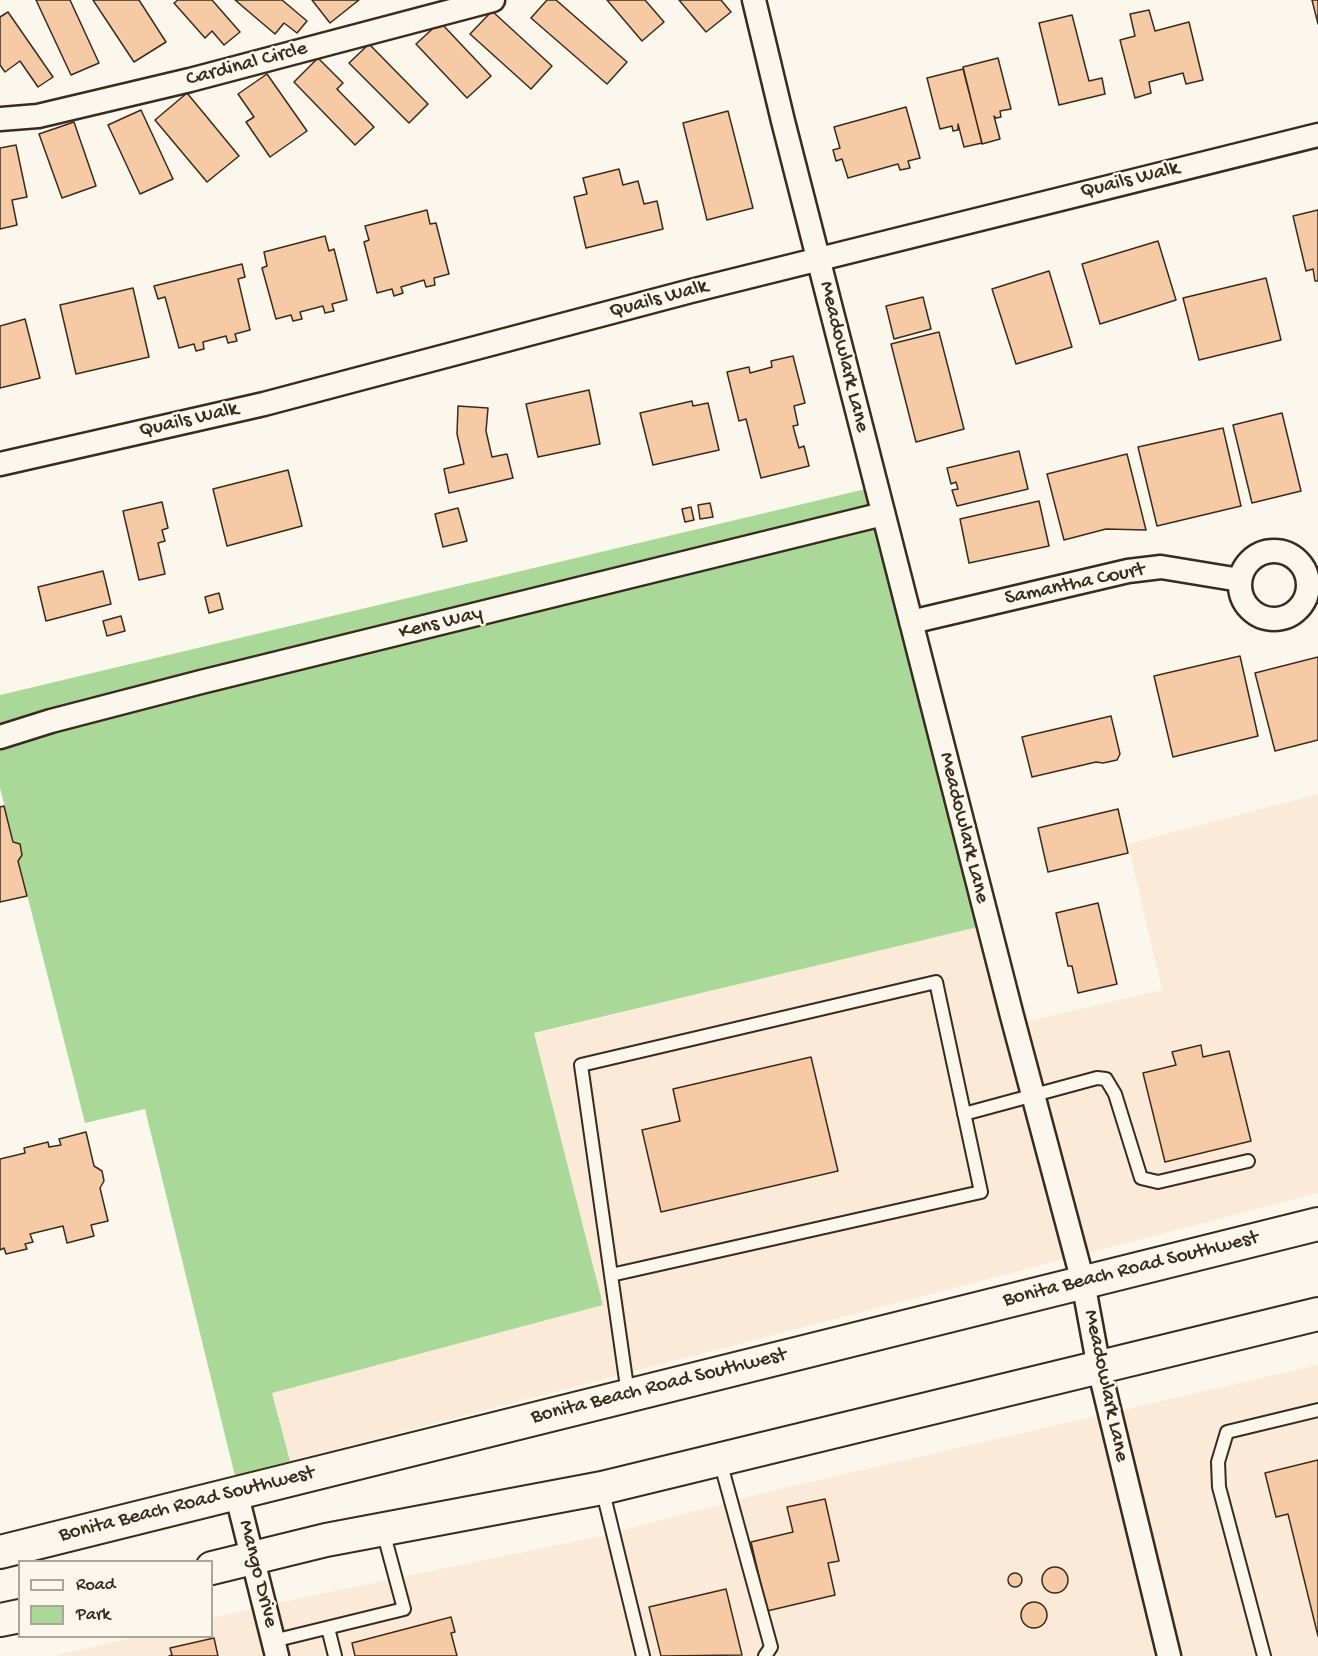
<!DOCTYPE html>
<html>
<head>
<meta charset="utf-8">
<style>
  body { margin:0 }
  #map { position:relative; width:1318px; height:1656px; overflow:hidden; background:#fbf7ec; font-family:"Gochi Hand",sans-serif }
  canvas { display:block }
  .legend { position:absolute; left:18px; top:1560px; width:195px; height:78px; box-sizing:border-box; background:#fbf7ec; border:2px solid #aea59a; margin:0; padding:8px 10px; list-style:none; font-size:18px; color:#3b2a1e }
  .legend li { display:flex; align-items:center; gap:12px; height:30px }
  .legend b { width:30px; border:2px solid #aea59a }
</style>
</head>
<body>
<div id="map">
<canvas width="1318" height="1656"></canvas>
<ul class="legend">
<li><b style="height:8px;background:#fbf7ec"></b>Road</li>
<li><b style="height:16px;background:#a9d898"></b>Park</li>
</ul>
</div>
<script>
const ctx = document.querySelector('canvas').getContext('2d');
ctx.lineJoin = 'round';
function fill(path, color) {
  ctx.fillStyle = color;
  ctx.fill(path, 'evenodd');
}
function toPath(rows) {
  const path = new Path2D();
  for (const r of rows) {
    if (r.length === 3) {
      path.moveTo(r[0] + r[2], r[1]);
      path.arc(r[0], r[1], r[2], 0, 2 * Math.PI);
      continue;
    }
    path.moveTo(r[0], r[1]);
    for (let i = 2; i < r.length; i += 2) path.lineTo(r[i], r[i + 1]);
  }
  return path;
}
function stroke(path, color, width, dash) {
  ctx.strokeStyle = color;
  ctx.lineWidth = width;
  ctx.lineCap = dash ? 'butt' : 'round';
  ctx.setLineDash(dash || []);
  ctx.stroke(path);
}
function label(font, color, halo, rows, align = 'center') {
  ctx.font = font + ' "Gochi Hand",sans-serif';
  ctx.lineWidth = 5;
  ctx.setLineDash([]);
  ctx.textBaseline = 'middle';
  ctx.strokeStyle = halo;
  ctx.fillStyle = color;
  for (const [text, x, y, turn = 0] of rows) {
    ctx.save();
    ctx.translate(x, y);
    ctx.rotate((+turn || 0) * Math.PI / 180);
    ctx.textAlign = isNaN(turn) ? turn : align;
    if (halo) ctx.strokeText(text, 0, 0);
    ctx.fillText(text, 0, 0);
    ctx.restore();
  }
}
const built = toPath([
  [1318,794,1318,1193,290,1461,272,1393,603,1305,533,1034,999,922,1029,1021,1162,990,1128,844],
  [1318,1365,1318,1656,53,1656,136,1637,212,1636,212,1618,277,1603,601,1536,771,1491]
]);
const green = toPath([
  [870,488,999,922,534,1033,603,1305,272,1393,290,1461,235,1476,145,1109,85,1123,0,788,0,695]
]);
const building = toPath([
  [36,0,70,0,99,63,71,75,36,0],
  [93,0,139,0,166,42,134,62,93,0],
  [178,0,212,0,240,32,224,45,212,31,205,38,174,3,178,0],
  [235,0,282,0,307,21,297,33,284,23,275,34,235,0],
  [312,0,359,0,330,23,312,0],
  [547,0,556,0,627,62,607,84,531,18,547,0],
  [607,0,645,0,664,22,642,41,607,0],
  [679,0,721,0,731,12,706,32,679,0],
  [1312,0,1318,0,1318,24,1312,0],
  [1149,10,1155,31,1189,22,1203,80,1186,84,1183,73,1149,82,1151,93,1135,98,1120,40,1135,36,1130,14,1149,10],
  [492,11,552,66,531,89,470,34,492,11],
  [8,12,53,77,38,87,20,61,5,72,0,65,0,17,8,12],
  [1072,15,1089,81,1102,78,1105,94,1059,105,1039,23,1072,15],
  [440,22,491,76,467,98,416,44,440,22],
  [369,44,428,104,409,123,349,63,369,44],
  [318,58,343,83,337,89,374,127,355,145,294,82,318,58],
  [998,58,1011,109,1000,111,1001,117,996,118,994,116,1000,139,982,144,963,67,998,58],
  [963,69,982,143,964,147,958,124,958,130,953,131,952,126,940,129,927,78,963,69],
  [267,74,307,131,270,157,246,122,254,117,238,94,267,74],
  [187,93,239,156,207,182,155,120,187,93],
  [906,107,920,158,908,161,910,168,900,170,898,164,848,178,842,159,836,161,833,150,840,148,834,127,906,107],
  [141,110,173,179,140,194,108,125,141,110],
  [728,111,753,208,707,220,683,123,728,111],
  [74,122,96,186,62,198,39,134,74,122],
  [16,145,27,197,12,200,17,225,0,229,0,148,16,145],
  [619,169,623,185,638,181,644,204,657,201,663,229,586,248,574,197,587,194,583,178,619,169],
  [427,210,430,224,436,223,449,274,434,278,435,285,426,287,424,280,401,287,403,293,394,296,392,289,377,293,364,242,369,240,365,226,427,210],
  [1318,210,1318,281,1315,281,1313,269,1306,271,1293,216,1318,210],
  [325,236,329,251,334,249,347,300,332,304,334,311,325,313,323,306,300,312,302,319,293,321,291,315,276,319,262,268,267,266,264,252,325,236],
  [1158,241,1176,300,1100,324,1082,264,1158,241],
  [242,264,245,277,238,279,250,330,235,334,237,341,228,343,226,336,203,342,204,349,196,351,194,344,179,348,165,297,158,299,154,286,242,264],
  [1049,271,1072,347,1016,364,992,289,1049,271],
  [1266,278,1281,340,1199,360,1183,298,1266,278],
  [133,288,149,357,76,374,60,305,133,288],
  [923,297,931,329,894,339,886,306,923,297],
  [25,319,40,378,0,388,0,326,25,319],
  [939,332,964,429,916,442,891,344,939,332],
  [793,356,805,403,794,406,798,425,793,426,799,448,804,446,809,466,761,478,746,419,739,421,727,372,749,367,750,373,772,367,771,361,793,356],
  [589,390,600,444,538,457,526,404,589,390],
  [692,401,693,406,708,403,719,450,653,465,640,413,692,401],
  [458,406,488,408,486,431,492,457,507,454,513,478,449,493,444,469,464,464,457,434,458,406],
  [1282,413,1301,491,1252,503,1233,425,1282,413],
  [1223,428,1241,506,1157,526,1138,447,1223,428],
  [1019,451,1028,489,957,506,952,490,958,489,956,482,951,484,947,468,1019,451],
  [1127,454,1146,530,1106,529,1064,540,1047,474,1127,454],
  [288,470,302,526,227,546,213,489,288,470],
  [1039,501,1049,546,969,563,960,519,1039,501],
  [162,502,168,528,162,530,165,541,158,543,165,574,139,580,123,511,162,502],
  [710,503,713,517,700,519,698,505,710,503],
  [691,507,694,520,685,522,682,509,691,507],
  [458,508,467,541,443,547,435,514,458,508],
  [103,571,111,604,46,621,38,587,103,571],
  [219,593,223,609,209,613,205,597,219,593],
  [121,616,125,631,107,636,103,621,121,616],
  [1240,656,1258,736,1173,757,1154,676,1240,656],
  [1318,657,1318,740,1275,751,1255,673,1318,657],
  [1111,716,1120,754,1117,760,1103,763,1096,762,1032,777,1022,737,1111,716],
  [4,806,13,842,20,844,22,855,18,861,27,896,0,902,0,807,4,806],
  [1118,809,1128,853,1048,872,1038,828,1118,809],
  [1098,903,1117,984,1078,993,1072,966,1068,966,1056,913,1098,903],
  [1201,1045,1203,1057,1229,1051,1251,1141,1165,1162,1143,1073,1176,1065,1172,1052,1201,1045],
  [811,1057,838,1171,661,1212,642,1130,680,1121,673,1089,811,1057],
  [86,1132,94,1166,102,1171,104,1181,100,1188,108,1221,91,1225,94,1236,67,1243,63,1226,30,1234,33,1242,25,1244,27,1249,6,1254,4,1248,0,1250,0,1159,25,1153,24,1148,48,1142,49,1147,61,1145,59,1139,86,1132],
  [1318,1460,1318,1636,1288,1514,1276,1517,1265,1473,1318,1460],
  [825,1499,839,1561,828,1563,835,1595,767,1611,751,1542,793,1532,787,1507,825,1499],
  [1055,1580,13],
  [1015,1580,7],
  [726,1589,742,1655,661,1656,649,1607,726,1589],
  [1034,1615,13],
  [451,1617,455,1632,451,1633,457,1656,355,1656,352,1643,451,1617],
  [214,1638,218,1656,169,1656,172,1655,170,1648,214,1638]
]);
const lane = toPath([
  [964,1114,1097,1078,1106,1079,1115,1094,1141,1178,1158,1182,1248,1161],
  [611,1275,981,1192,936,982,581,1065,628,1394],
  [720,1461,771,1647,765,1656],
  [602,1488,643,1656],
  [328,1628,335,1656],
  [273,1641,404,1609,383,1531],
  [1264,1656,1219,1487,1218,1462,1227,1432,1318,1410]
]);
const street = toPath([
  [754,0,783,121,1012,1016,1083,1282,1099,1368,1169,1656],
  [0,119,38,116,190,80,493,0],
  [0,464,264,404,691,291,1318,135],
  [1274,585,34],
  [911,622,1128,571,1161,567,1240,580],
  [0,737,51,721,201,682,883,514],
  [236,1492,277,1656]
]);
const secondary = toPath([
  [0,1552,1318,1224],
  [212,1568,326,1540,602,1488,1318,1314],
  [0,1620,20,1616]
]);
const streetNames = [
  ["Cardinal Circle",247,65,-15],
  ["Quails Walk",1130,181,-14],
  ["Quails Walk",659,300,-15],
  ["Meadowlark Lane",843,357,76],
  ["Quails Walk",189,421,-13],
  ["Samantha Court",1075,585,-12],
  ["Kens Way",441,624,-14],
  ["Meadowlark Lane",963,828,76],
  ["Bonita Beach Road Southwest",1131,1270,-14],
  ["Meadowlark Lane",1105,1386,78],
  ["Bonita Beach Road Southwest",659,1387,-14],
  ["Bonita Beach Road Southwest",187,1505,-14],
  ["Mango Drive",257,1574,76]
];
fill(built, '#faead7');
fill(green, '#a9d898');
fill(building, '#f7caa6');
stroke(building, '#3b2a1e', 1.5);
stroke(lane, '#3b2a1e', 16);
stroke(street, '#3b2a1e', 27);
stroke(secondary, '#3b2a1e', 36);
stroke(lane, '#fbf7ec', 12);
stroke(street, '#fbf7ec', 22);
stroke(secondary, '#fbf7ec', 32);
label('21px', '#3b2a1e', '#fbf7ec', streetNames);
</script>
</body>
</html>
